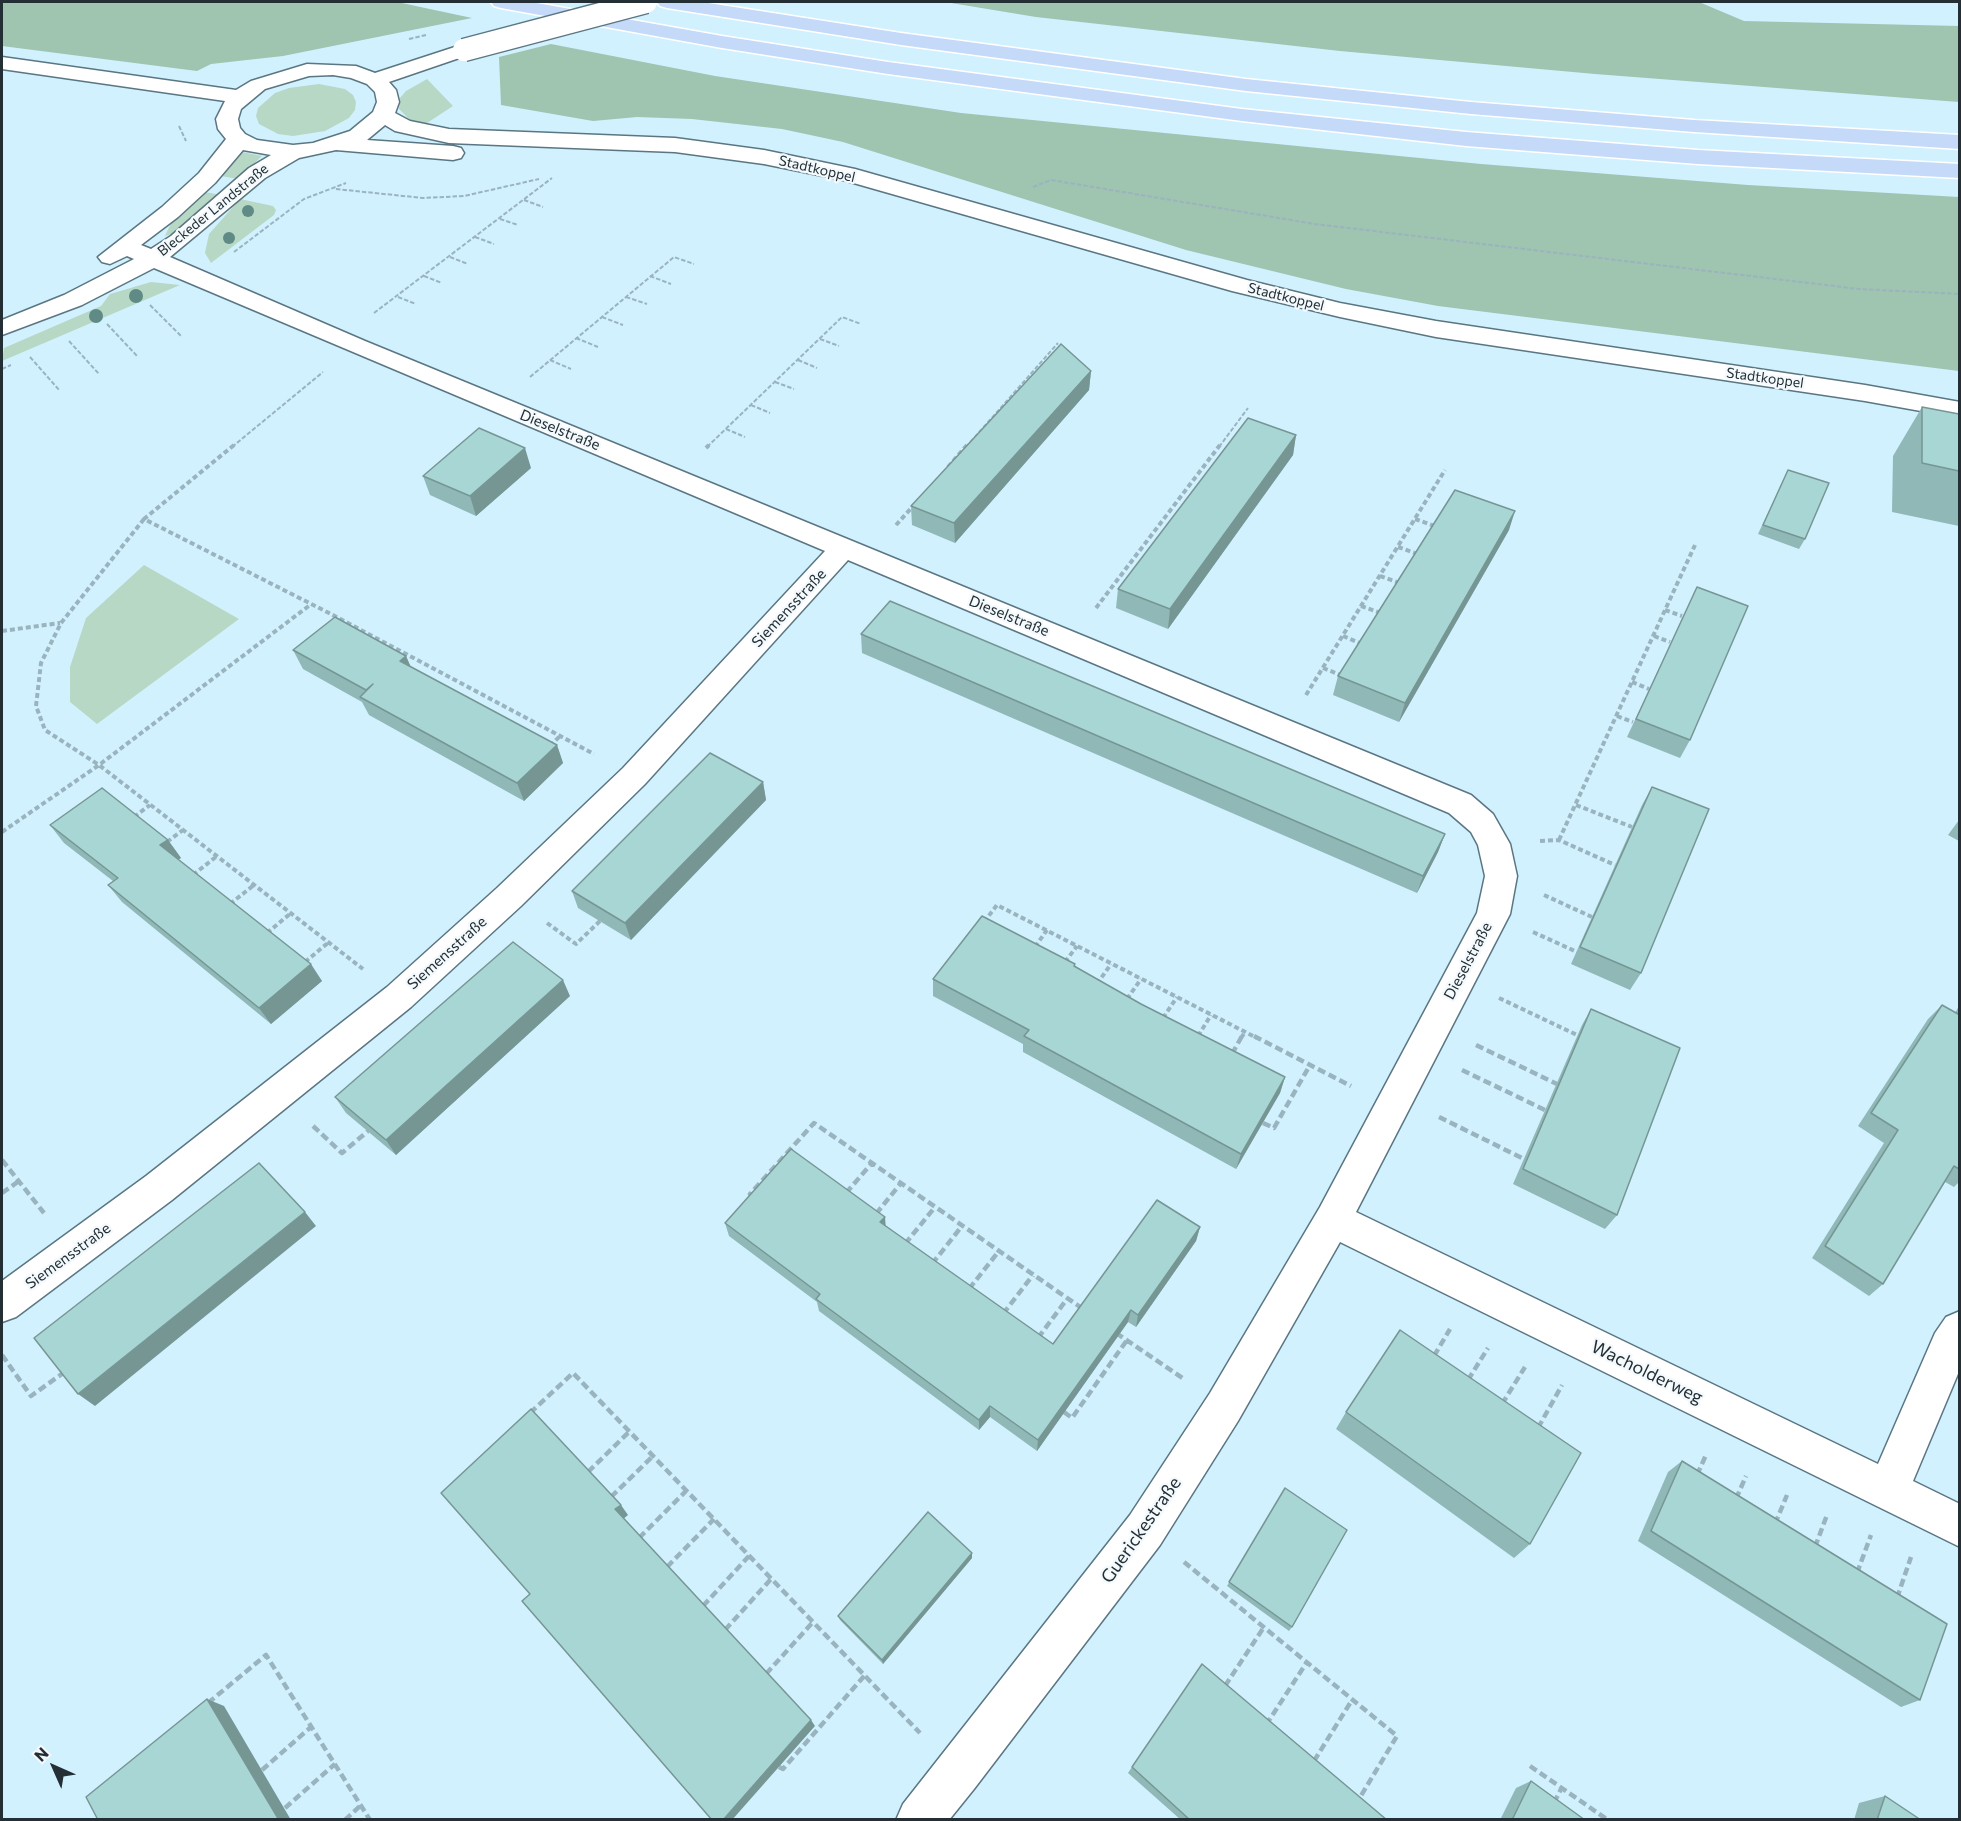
<!DOCTYPE html>
<html>
<head>
<meta charset="utf-8">
<style>
  body { margin:0 }
  #map { position:relative; width:1961px; height:1821px; overflow:hidden; background:#d1f1ff; font-family:Commissioner,sans-serif }
  canvas { display:block }
  .frame { position:absolute; inset:0; border:3px solid #232f34; pointer-events:none }
  .north { position:absolute; left:24px; top:1737px; width:60px; height:60px; -webkit-text-stroke:4px #f3f9fc; paint-order:stroke; rotate:315deg; font-size:16px; font-weight:700; line-height:24px; text-align:center; color:#232f34 }
  .north::after { content:''; display:block; margin:auto; width:21px; height:27px; background:#232f34; clip-path:polygon(50% 0,100% 100%,50% 72%,0 100%) }
</style>
</head>
<body>
<div id="map">
<canvas width="1961" height="1821"></canvas>
<div class="frame"></div>
<div class="north">N</div>
</div>
<script>
const ctx = document.querySelector('canvas').getContext('2d');
ctx.lineJoin = 'round';
function fill(path, color) {
  ctx.fillStyle = color;
  ctx.fill(path, 'evenodd');
}
function toPath(rows) {
  const path = new Path2D();
  for (const r of rows) {
    path.moveTo(r[0], r[1]);
    for (let i = 2; i < r.length; i += 2) path.lineTo(r[i], r[i + 1]);
  }
  return path;
}
function stroke(path, color, width, dash) {
  ctx.strokeStyle = color;
  ctx.lineWidth = width;
  ctx.lineCap = dash ? 'butt' : 'round';
  ctx.setLineDash(dash || []);
  ctx.stroke(path);
}
function label(font, color, halo, rows, align = 'center') {
  ctx.font = font + ' Commissioner,sans-serif';
  ctx.lineWidth = 4.5;
  ctx.setLineDash([]);
  ctx.textBaseline = 'middle';
  ctx.strokeStyle = halo;
  ctx.fillStyle = color;
  for (const [text, x, y, turn = 0] of rows) {
    ctx.save();
    ctx.translate(x, y);
    ctx.rotate((+turn || 0) * Math.PI / 180);
    ctx.textAlign = isNaN(turn) ? turn : align;
    if (halo) ctx.strokeText(text, 0, 0);
    ctx.fillText(text, 0, 0);
    ctx.restore();
  }
}
const green = toPath([
  [427,79,453,106,424,125,410,120,399,109,400,98,406,91],
  [319,84,345,89,353,95,356,102,355,110,349,118,325,131,293,136,278,134,259,124,256,116,258,108,275,93,289,88],
  [242,152,262,156,238,179,221,176],
  [205,192,221,195,172,234,165,236,171,223],
  [240,199,273,206,276,210,274,215,211,263,205,253,209,234],
  [151,282,180,285,2,361,4,348,101,306,110,294],
  [144,565,239,619,97,724,70,702,70,667,86,618]
]);
const forest = toPath([
  [2,2,397,2,472,18,283,56,211,64,197,71,2,46],
  [945,2,1699,2,1744,21,1959,26,1959,102,1595,74,1340,51,1036,17],
  [551,44,715,76,961,113,1481,164,1748,185,1959,197,1959,371,1438,306,1346,289,1186,250,843,142,782,129,692,119,637,117,593,121,501,105,499,57]
]);
const pathFar2 = toPath([
  [179,126,186,141],
  [1033,187,1051,180,1315,224,1859,289,1960,294],
  [336,189,423,198,464,196,539,179],
  [524,200,543,207],
  [500,219,518,225],
  [475,237,494,244],
  [234,252,304,199,346,183],
  [450,257,468,264],
  [424,276,442,283],
  [650,276,671,284],
  [398,297,416,304],
  [626,297,647,304],
  [150,305,182,337],
  [374,313,552,178],
  [602,317,623,325],
  [107,324,138,357],
  [576,338,598,347],
  [820,339,839,346],
  [69,341,99,374],
  [30,357,60,391],
  [550,360,571,369],
  [798,360,817,368],
  [2,369,11,365],
  [530,377,674,257,694,264],
  [775,382,794,389],
  [751,405,770,413],
  [726,429,745,437],
  [232,447,323,372],
  [707,447,842,317,861,324],
  [966,447,1058,343],
  [1219,447,1248,408]
]);
const pathFar1 = toPath([
  [234,445,144,519,329,613,594,754],
  [706,448,709,445],
  [948,467,967,445],
  [144,519,61,623,41,663,36,706,45,730,99,765,363,969],
  [1415,519,1437,527],
  [896,525,915,504],
  [1398,547,1418,554],
  [1380,576,1400,583],
  [1361,606,1381,613],
  [1096,608,1220,445],
  [1665,610,1682,616],
  [2,631,60,623],
  [1343,636,1362,644],
  [1654,636,1670,642],
  [1323,668,1343,676],
  [1632,682,1649,689],
  [1306,695,1445,470],
  [1617,716,1633,722],
  [550,746,560,736],
  [1576,805,1632,827],
  [134,817,150,805],
  [2,832,99,765,310,605],
  [1559,840,1695,545],
  [1540,841,1559,840,1615,865],
  [167,842,183,830],
  [193,875,217,856],
  [1544,895,1592,917],
  [230,904,254,885],
  [984,922,997,905,1257,1038],
  [547,923,576,944,600,921],
  [1533,932,1577,952],
  [267,933,291,913],
  [1035,947,1047,930],
  [305,962,329,942],
  [1065,962,1077,946],
  [1097,984,1111,964],
  [1499,998,1577,1035],
  [1127,999,1141,979],
  [1163,1018,1177,997],
  [1198,1036,1211,1015],
  [1241,1038,1245,1032]
]);
const path = toPath([
  [1254,1036,1351,1086],
  [1476,1045,1557,1084],
  [1232,1054,1242,1036],
  [1462,1070,1545,1110],
  [1439,1117,1524,1159],
  [1263,1123,1274,1128,1310,1065],
  [313,1126,342,1153,368,1131],
  [2,1160,44,1213],
  [2,1193,19,1181],
  [846,1193,872,1163],
  [755,1197,750,1194,814,1123,1083,1309],
  [876,1214,901,1183],
  [905,1244,935,1207],
  [932,1264,962,1226],
  [969,1289,999,1251],
  [1003,1314,1033,1275],
  [1116,1333,1184,1379],
  [1038,1338,1067,1299],
  [2,1355,31,1396,66,1371],
  [1434,1356,1450,1329],
  [1468,1380,1488,1348],
  [1502,1404,1525,1367],
  [1064,1412,1072,1418,1127,1340],
  [530,1413,573,1373,920,1733],
  [1538,1428,1562,1385],
  [588,1472,630,1431],
  [1697,1475,1706,1455],
  [611,1497,653,1456],
  [1736,1499,1746,1476],
  [1775,1524,1787,1495],
  [639,1538,686,1491],
  [1815,1547,1827,1515],
  [1184,1562,1397,1736,1359,1799],
  [667,1567,714,1519],
  [1857,1573,1871,1535],
  [1897,1598,1911,1557],
  [703,1606,749,1556],
  [725,1630,771,1579],
  [766,1674,813,1622],
  [1225,1686,1264,1627],
  [208,1703,266,1655,370,1820],
  [1266,1725,1307,1662],
  [1314,1761,1352,1700],
  [1530,1766,1608,1820],
  [779,1767,783,1769,865,1675],
  [262,1770,311,1727],
  [1554,1803,1562,1787],
  [285,1808,335,1764],
  [345,1820,361,1805]
]);
const minor = toPath([
  [464,44,471,46,474,50,471,54,389,82,396,90,399,102,395,113,410,121,449,129,675,138,764,150,855,169,1247,280,1340,303,1436,321,1865,385,1960,402,1960,418,1865,401,1436,337,1340,317,1232,291,843,180,764,164,675,152,449,143,395,131,385,125,367,140,453,146,461,148,464,153,461,158,453,160,336,150,299,158,265,178,170,257,365,341,1471,795,1493,814,1510,844,1517,876,1510,914,1356,1212,1878,1464,1935,1333,1946,1317,1960,1311,1960,1369,1913,1481,1960,1504,1960,1547,1340,1242,1238,1421,1160,1545,974,1789,949,1820,896,1820,903,1804,1130,1515,1210,1393,1320,1207,1477,913,1485,876,1478,845,1471,832,1449,813,848,560,645,784,521,906,411,1007,172,1200,16,1317,2,1322,2,1281,146,1176,387,987,497,888,623,768,825,551,154,268,82,305,2,335,2,320,64,295,134,259,127,256,110,264,102,262,98,257,162,207,199,173,226,139,218,129,216,119,225,101,2,69,2,57,236,90,251,81,307,64,356,66,375,73,464,44],
  [333,75,351,78,367,84,375,92,377,102,373,112,350,131,313,143,293,145,257,140,245,134,240,128,238,119,241,109,265,89,309,76,333,75],
  [243,150,271,155,249,168,171,236,151,249,141,245,178,217,215,183,243,150]
]);
const highway = toPath([
  [491,2,531,2,722,36,888,62,1242,109,1466,132,1698,150,1960,164,1960,178,1698,164,1466,146,1242,121,888,74,722,48,501,8,494,6,491,2],
  [657,2,702,2,901,33,1246,79,1471,102,1694,120,1960,135,1960,149,1694,132,1471,114,1246,91,901,45,667,8,660,6,657,2]
]);
const pathBridge = toPath([
  [409,39,426,35]
]);
const minorBridge = toPath([
  [464,50,646,2]
]);
const trees = [
  [248,211,6],
  [229,238,6],
  [136,296,7],
  [96,316,7]
];
const wall = toPath([
  [1091,371,1089,390,955,543,912,525,911,506],
  [1922,407,1959,414,1959,526,1892,512,1893,456],
  [1296,435,1293,455,1168,629,1116,608,1118,589],
  [531,468,476,516,430,495,423,476],
  [1788,470,1805,539,1799,549,1758,534],
  [1509,530,1399,722,1333,695,1338,676],
  [1697,587,1690,740,1680,758,1627,737],
  [861,634,1445,834,1438,852,1417,893,862,653],
  [293,650,406,656,411,667,557,745,563,763,524,801,369,715,362,702,303,669],
  [763,782,766,800,631,940,578,908,572,891],
  [1652,787,1641,973,1630,990,1571,964,1642,805],
  [1959,820,1959,841,1948,835],
  [50,825,168,840,181,858,178,859,322,981,271,1024,122,902,108,885,113,881,64,843],
  [1075,967,1141,1004,1285,1077,1280,1093,1236,1169,1023,1052,1023,1044,933,996,933,979],
  [570,996,396,1155,346,1113,335,1097],
  [1942,1005,1955,1013,1959,1006,1959,1182,1954,1187,1945,1182,1883,1284,1869,1296,1812,1258,1884,1143,1858,1126,1928,1019],
  [1591,1009,1617,1215,1605,1229,1513,1184,1582,1025],
  [725,1223,886,1227,1053,1344,1200,1227,1196,1241,1136,1327,1128,1322,1037,1451,990,1417,979,1430,819,1311,817,1302,729,1236],
  [1346,1412,1530,1544,1514,1558,1336,1429],
  [1682,1461,1920,1700,1901,1707,1638,1541,1668,1472],
  [1285,1488,1292,1627,1289,1631,1227,1586],
  [972,1553,972,1558,883,1664,840,1620,838,1616],
  [1132,1767,1387,1820,1181,1820,1128,1773],
  [1531,1781,1585,1820,1500,1820,1516,1788],
  [1885,1796,1921,1820,1854,1820,1859,1803]
]);
const shadedWall = toPath([
  [1091,371,1089,390,955,543,954,523],
  [1296,435,1293,455,1168,629,1170,609],
  [525,448,531,468,476,516,470,496],
  [1515,511,1509,530,1399,722,1405,703],
  [406,656,414,675,400,661],
  [557,745,563,763,524,801,517,783],
  [763,782,766,800,631,940,625,923],
  [1445,834,1438,852,1417,893,1423,876],
  [168,840,181,858,173,863,160,845],
  [311,964,322,981,271,1024,259,1008],
  [563,980,570,996,396,1155,386,1140],
  [1285,1077,1280,1093,1236,1169,1241,1154],
  [305,1212,316,1226,95,1406,78,1394],
  [885,1217,886,1230,880,1222],
  [1200,1227,1196,1241,1136,1327,1138,1315],
  [1131,1310,1128,1322,1037,1451,1038,1440],
  [990,1406,990,1417,979,1430,979,1420],
  [621,1505,628,1515,622,1520,615,1509],
  [972,1553,972,1558,883,1664,882,1660],
  [207,1699,224,1706,291,1820,279,1820],
  [811,1720,815,1726,732,1820,723,1820]
]);
const building = toPath([
  [1061,344,1091,371,954,523,911,506,1061,344],
  [1922,407,1959,414,1959,471,1922,463,1922,407],
  [1248,418,1296,435,1170,609,1118,589,1248,418],
  [479,428,525,448,470,496,423,476,479,428],
  [1788,470,1829,483,1805,539,1763,525,1788,470],
  [1455,490,1515,511,1405,703,1338,676,1455,490],
  [1697,587,1748,606,1690,740,1636,719,1697,587],
  [890,601,1445,834,1423,876,861,634,890,601],
  [335,617,406,656,400,661,557,745,517,783,360,697,373,684,366,690,293,650,335,617],
  [710,753,763,782,625,923,572,891,710,753],
  [1652,787,1709,809,1641,973,1580,947,1652,787],
  [102,788,168,840,160,845,311,964,259,1008,108,885,118,878,50,825,102,788],
  [982,916,1075,964,1074,966,1141,1004,1285,1077,1241,1154,1024,1036,1029,1030,933,979,982,916],
  [513,942,563,980,386,1140,335,1097,513,942],
  [1942,1005,1958,1014,1959,1013,1959,1169,1954,1166,1883,1284,1825,1246,1898,1130,1871,1113,1942,1005],
  [1591,1009,1680,1048,1617,1215,1523,1169,1591,1009],
  [791,1149,885,1217,880,1222,1053,1344,1157,1200,1200,1227,1138,1315,1131,1310,1038,1440,990,1406,979,1420,816,1299,820,1294,725,1223,791,1149],
  [259,1163,305,1212,78,1394,34,1338,259,1163],
  [1400,1330,1581,1453,1530,1544,1346,1412,1400,1330],
  [531,1409,621,1505,615,1509,811,1720,723,1820,712,1820,522,1601,530,1594,441,1493,531,1409],
  [1682,1461,1947,1624,1920,1700,1651,1531,1682,1461],
  [1285,1488,1347,1530,1292,1627,1229,1582,1285,1488],
  [928,1512,972,1553,882,1660,838,1616,928,1512],
  [1202,1664,1387,1820,1190,1820,1132,1767,1202,1664],
  [207,1699,279,1820,98,1820,86,1797,207,1699],
  [1531,1781,1585,1820,1512,1820,1531,1781],
  [1885,1796,1921,1820,1877,1820,1885,1796]
]);
const farStreetnames = [
  ["Stadtkoppel",817,169,13],
  ["Bleckeder Landstraße",213,210,-39],
  ["Stadtkoppel",1286,297,14],
  ["Stadtkoppel",1765,378,8]
];
const streetNames = [
  ["Dieselstraße",560,430,22],
  ["Siemensstraße",789,608,-47],
  ["Dieselstraße",1009,616,22],
  ["Siemensstraße",447,953,-42],
  ["Dieselstraße",1468,961,-62],
  ["Siemensstraße",68,1256,-36]
];
const nearStreetnames = [
  ["Wacholderweg",1647,1372,26],
  ["Guerickestraße",1141,1530,-55]
];
fill(green, '#b7d8c5');
fill(forest, '#9fc4af');
stroke(minor, '#5a7682', 3);
stroke(highway, '#fff', 3);
stroke(pathFar2, '#9ab4bf', 2, [4.5, 2]);
stroke(pathFar1, '#9ab4bf', 4, [5, 3]);
stroke(path, '#9ab4bf', 4.5, [8, 4]);
fill(minor, '#fff');
fill(highway, '#c5d9f9');
stroke(minorBridge, '#5a7682', 25, []);
stroke(pathBridge, '#9ab4bf', 2, [4.5, 2]);
stroke(minorBridge, '#fff', 22);
ctx.fillStyle = '#608a85';
for (const [x, y, r] of trees) {
  ctx.beginPath();
  ctx.arc(x, y, r, 0, 2 * Math.PI);
  ctx.fill();
}
fill(wall, '#90b8b6');
fill(shadedWall, '#769694');
fill(building, '#a8d6d4');
stroke(building, '#769694', 1.5);
label('14px', '#232f34', '#f3f9fc', farStreetnames);
label('15px', '#232f34', '#f3f9fc', streetNames);
label('18px', '#232f34', '#f3f9fc', nearStreetnames);
</script>
</body>
</html>
